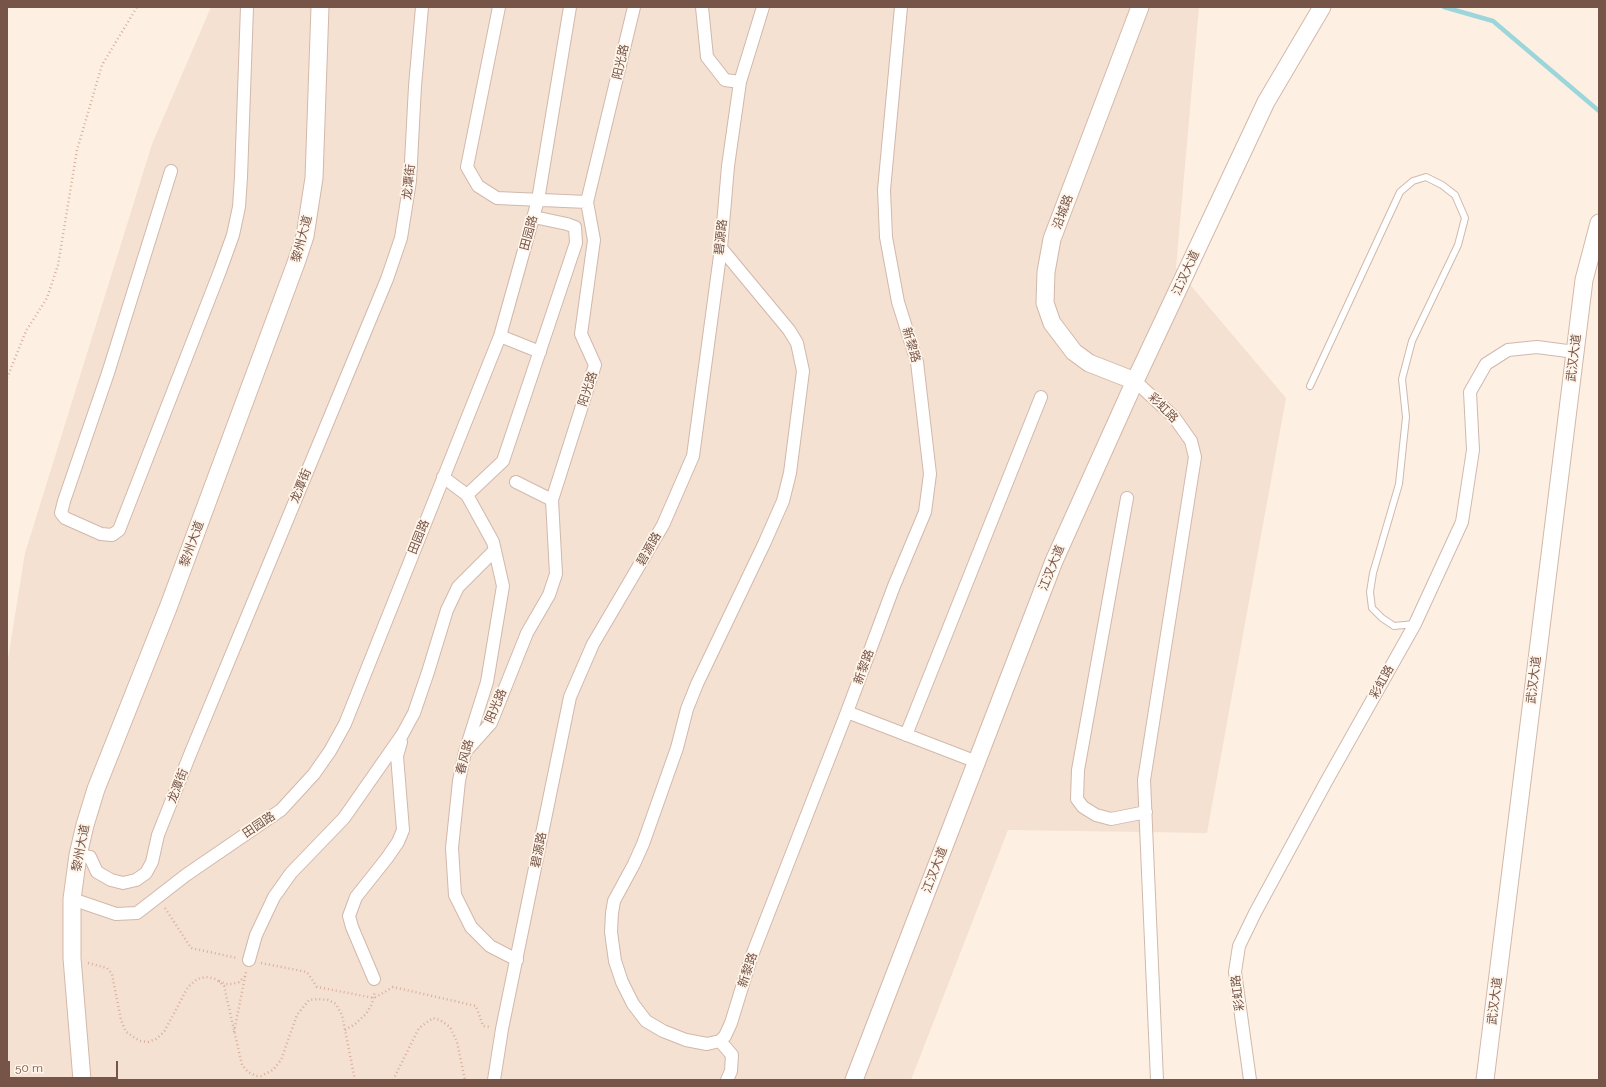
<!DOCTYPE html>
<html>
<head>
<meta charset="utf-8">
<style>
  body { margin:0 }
  #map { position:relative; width:1606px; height:1087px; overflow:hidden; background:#fdf0e3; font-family:Raleway,sans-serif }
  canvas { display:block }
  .frame { position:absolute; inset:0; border:8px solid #765448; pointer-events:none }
  .scale { position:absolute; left:8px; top:1061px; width:110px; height:18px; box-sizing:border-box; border:2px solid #765448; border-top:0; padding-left:5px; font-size:12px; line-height:14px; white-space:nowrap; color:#765448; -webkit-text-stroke:3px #fff5ea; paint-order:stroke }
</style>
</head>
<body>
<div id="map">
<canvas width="1606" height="1087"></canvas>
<div class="frame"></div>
<div class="scale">50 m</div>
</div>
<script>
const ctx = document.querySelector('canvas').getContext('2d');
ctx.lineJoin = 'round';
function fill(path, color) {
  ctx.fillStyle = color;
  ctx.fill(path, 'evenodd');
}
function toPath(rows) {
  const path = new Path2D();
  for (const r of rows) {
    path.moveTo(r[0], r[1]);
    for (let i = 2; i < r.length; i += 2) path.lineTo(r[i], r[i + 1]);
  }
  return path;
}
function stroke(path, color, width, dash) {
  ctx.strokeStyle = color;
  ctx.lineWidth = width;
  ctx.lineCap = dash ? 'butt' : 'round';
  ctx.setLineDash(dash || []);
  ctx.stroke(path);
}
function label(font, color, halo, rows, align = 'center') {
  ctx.font = font + ' Raleway,"Noto Sans SC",sans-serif';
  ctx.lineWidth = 3.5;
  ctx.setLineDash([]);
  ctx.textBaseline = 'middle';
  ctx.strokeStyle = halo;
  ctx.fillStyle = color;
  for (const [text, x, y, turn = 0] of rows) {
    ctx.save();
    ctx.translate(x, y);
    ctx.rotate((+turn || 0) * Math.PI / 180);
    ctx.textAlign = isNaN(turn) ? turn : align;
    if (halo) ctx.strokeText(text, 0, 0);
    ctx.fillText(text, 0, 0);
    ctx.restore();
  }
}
const residential = toPath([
  [211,7,1199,7,1176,268,1286,398,1207,833,1008,830,911,1080,7,1080,7,665,25,553,152,144]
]);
const stream = toPath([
  [1444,7,1493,21,1599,111]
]);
const path = toPath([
  [7,378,26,331,47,298,58,265,77,150,102,65,137,7],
  [165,908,191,948,237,958],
  [88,963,107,968,112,974,121,1020,126,1032,140,1041,148,1042,156,1039,164,1032,188,987,197,979,206,977,216,979,224,986,242,1065,248,1072,256,1076,261,1076,273,1070,281,1060,297,1015,309,1000,318,999,328,1000,336,1004,342,1015,355,1080],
  [261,963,307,972,317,987,374,998,393,987,476,1006,483,1026,490,1027],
  [219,981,226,984,232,984,239,982,245,976],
  [345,1030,355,1024,366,1014,372,1004,375,991],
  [234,1032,246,972],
  [393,1080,419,1028,433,1018,440,1020,450,1027,457,1042,465,1080]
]);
const lane = toPath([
  [1310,386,1400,192,1413,181,1426,177,1442,185,1455,195,1465,218,1458,245,1412,341,1402,379,1406,417,1399,484,1373,573,1370,592,1372,608,1382,618,1394,626,1415,624]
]);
const street = toPath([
  [499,7,467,167,478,186,497,198,587,202],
  [702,7,707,57,725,80,740,82],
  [171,171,108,373,64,501,61,513,65,518,101,534,112,535,119,530,220,271,233,235,239,207,241,177,247,7],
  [721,248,789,330,797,343,803,371,790,473,783,501,764,544,697,684,687,709,677,748,643,844,634,864,614,901,612,913,611,932,615,961,622,982,633,1004,646,1021,663,1031,686,1040,707,1044,720,1041,725,1036,731,1023,751,958,847,712,894,586,925,512,930,474,917,362,898,302,886,237,884,190,901,7],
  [500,336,540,352],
  [1135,381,1174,417,1191,441,1195,457,1144,780,1157,1080],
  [443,477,467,495,493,542,503,586,487,682,465,752,459,781,452,848,455,895,471,927,490,946,517,960],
  [516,482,552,500],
  [467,495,503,461,576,243,575,227,567,224,534,217],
  [1127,498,1078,770,1077,799,1083,807,1096,815,1111,819,1146,812],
  [847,712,977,762],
  [906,735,1041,397],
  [465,752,491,723,527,633,549,595,556,574,552,500,595,365,581,334,594,240,587,202,634,7],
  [78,855,90,857,97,872,111,880,123,883,136,880,146,873,152,862,158,835,191,752,387,279,401,238,410,181,415,86,422,7],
  [72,899,116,914,137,913,186,875,281,810,314,774,330,751,345,724,500,336,538,200,570,7],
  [249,960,256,935,274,897,291,873,344,818,402,735,414,713,428,672,447,610,458,587,495,550],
  [374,979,352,927,349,916,356,897,387,858,398,842,403,830,397,756,401,742],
  [720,1041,732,1055,731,1071,727,1080],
  [494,1080,502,1029,570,697,593,644,663,525,693,456,721,248,728,166,740,82,763,7],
  [1250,1080,1235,972,1239,946,1255,913,1326,782,1415,624,1462,522,1473,450,1470,392,1486,364,1508,350,1537,347,1575,352]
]);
const secondary = toPath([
  [1135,381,1089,363,1074,352,1052,323,1045,303,1046,272,1052,239,1140,7],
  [82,1080,72,958,72,899,78,855,85,825,96,789,168,608,296,263,305,236,314,178,320,7],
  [854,1080,1054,561,1135,381,1266,102,1322,7],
  [1485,1080,1584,280,1599,223]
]);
const streetNames = [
  ["阳光路",621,62,-77],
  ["龙潭街",409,182,-84],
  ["沿城路",1063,212,-69],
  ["田园路",529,233,-75],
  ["碧源路",721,237,-84],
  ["黎州大道",302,239,-75],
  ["江汉大道",1186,273,-65],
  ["新黎路",911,345,74],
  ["武汉大道",1574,358,-83],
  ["阳光路",588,389,-72],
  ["彩虹路",1163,408,45],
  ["龙潭街",301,486,-68],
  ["田园路",419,537,-68],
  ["黎州大道",192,544,-70],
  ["碧源路",649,549,-60],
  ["江汉大道",1052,568,-68],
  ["新黎路",864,667,-70],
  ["武汉大道",1534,680,-83],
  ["彩虹路",1382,682,-61],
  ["阳光路",496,706,-67],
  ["春风路",465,757,-75],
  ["龙潭街",178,786,-69],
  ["田园路",259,825,-34],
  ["黎州大道",81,848,-79],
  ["碧源路",539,850,-79],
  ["江汉大道",935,870,-69],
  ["新黎路",748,970,-72],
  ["彩虹路",1238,993,-97],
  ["武汉大道",1495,1001,-83]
];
fill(residential, '#f5e1d1');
stroke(stream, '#9cd6da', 4.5);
stroke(lane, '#d1b8ac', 8);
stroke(street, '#d1b8ac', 14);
stroke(secondary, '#d4b8a9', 19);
stroke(path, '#d8ae9c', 2.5, [1, 3]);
stroke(lane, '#fff', 6);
stroke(street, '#fff', 12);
stroke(secondary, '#fff', 17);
label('12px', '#765448', '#fff5ea', streetNames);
</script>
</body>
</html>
